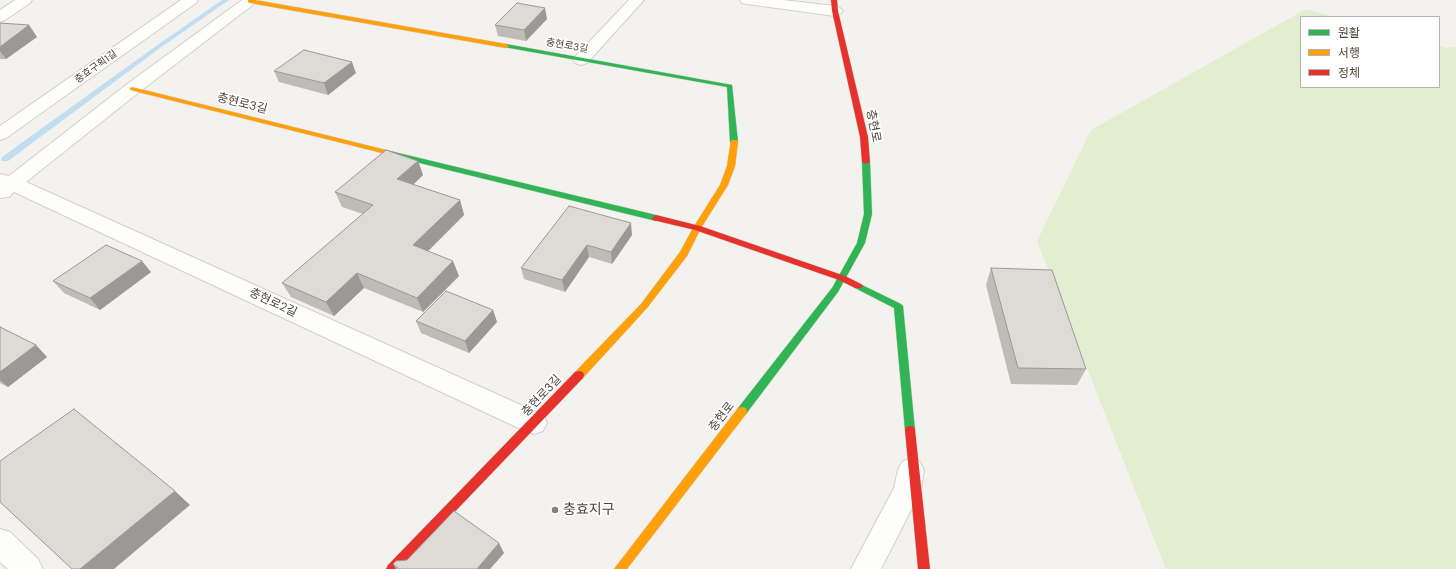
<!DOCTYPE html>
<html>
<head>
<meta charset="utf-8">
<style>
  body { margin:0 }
  #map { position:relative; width:1456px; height:569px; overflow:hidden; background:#f4f2ee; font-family:"DM Sans","Noto Sans KR",sans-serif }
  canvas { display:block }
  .legend { position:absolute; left:1300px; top:16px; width:140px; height:72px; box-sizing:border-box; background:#fff; border:1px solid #b7b4b0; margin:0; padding:5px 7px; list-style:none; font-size:12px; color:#4b4439 }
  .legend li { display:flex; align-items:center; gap:8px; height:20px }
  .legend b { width:20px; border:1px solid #b7b4b0 }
</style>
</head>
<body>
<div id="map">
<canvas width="1456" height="569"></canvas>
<ul class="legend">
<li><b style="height:5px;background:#30b455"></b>원활</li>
<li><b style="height:5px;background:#ff9f0a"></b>서행</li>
<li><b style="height:5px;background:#e5322d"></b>정체</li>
</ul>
</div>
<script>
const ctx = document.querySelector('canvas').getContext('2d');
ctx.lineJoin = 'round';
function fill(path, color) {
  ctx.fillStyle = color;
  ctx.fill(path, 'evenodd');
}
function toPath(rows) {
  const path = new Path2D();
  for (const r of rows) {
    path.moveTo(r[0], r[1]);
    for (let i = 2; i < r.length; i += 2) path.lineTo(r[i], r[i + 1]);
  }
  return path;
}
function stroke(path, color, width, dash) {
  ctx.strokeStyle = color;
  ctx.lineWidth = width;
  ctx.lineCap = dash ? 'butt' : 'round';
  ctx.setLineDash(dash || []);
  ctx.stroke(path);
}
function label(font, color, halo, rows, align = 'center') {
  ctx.font = font + ' "DM Sans","Noto Sans KR",sans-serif';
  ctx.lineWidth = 3.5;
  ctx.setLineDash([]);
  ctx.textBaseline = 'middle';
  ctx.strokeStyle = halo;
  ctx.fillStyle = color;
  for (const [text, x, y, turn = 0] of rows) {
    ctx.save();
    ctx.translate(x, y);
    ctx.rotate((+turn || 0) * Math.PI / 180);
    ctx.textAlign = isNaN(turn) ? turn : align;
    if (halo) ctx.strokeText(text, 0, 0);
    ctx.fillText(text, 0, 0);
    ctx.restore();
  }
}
const green = toPath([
  [1306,9,1335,17,1301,17,1301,87,1439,87,1439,46,1445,48,1456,47,1456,569,1166,569,1037,241,1091,130]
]);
const stream = toPath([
  [222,0,229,0,160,48,8,161,2,161,1,159,2,157,156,46,222,0]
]);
const street = toPath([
  [15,0,32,0,30,3,5,20,0,22,0,10,15,0],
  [181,0,198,0,196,3,6,138,0,140,0,126,181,0],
  [242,0,259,0,138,93,26,182,543,415,547,423,543,431,534,434,525,431,14,192,9,197,0,198,0,174,9,176,126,85,242,0],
  [629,0,644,0,587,63,581,65,575,63,573,60,575,57,629,0],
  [740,0,783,0,835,6,840,8,843,11,840,14,835,16,747,4,742,3,740,0],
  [911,458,920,462,924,470,921,490,881,569,851,569,894,488,898,470,902,462,911,458],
  [0,529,10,532,38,559,43,569,8,569,0,562,0,529]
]);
const fast = toPath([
  [506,44,732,85,738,142,734,144,730,142,727,87,504,47,503,46,506,44],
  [383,150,386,150,656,215,660,218,656,221,383,154,383,150],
  [863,160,866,160,870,162,872,214,865,243,838,292,746,414,742,415,738,414,737,411,738,408,832,288,857,243,864,214,862,162,863,160],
  [858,283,901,304,903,306,915,430,914,433,910,434,906,433,905,430,894,308,855,288,853,286,855,284,858,283]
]);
const slow = toPath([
  [248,0,255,0,506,44,509,46,506,48,250,3,248,2,248,0],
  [132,87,386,150,390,152,386,154,130,90,130,88,132,87],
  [731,140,737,140,738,142,735,166,728,185,701,228,687,256,647,308,583,378,579,379,575,378,574,375,575,372,641,304,680,252,693,228,720,185,727,166,731,140],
  [742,407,746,408,747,411,746,414,627,569,614,569,738,408,742,407]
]);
const jam = toPath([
  [831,0,837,0,838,11,868,137,870,162,866,164,862,162,860,137,832,11,831,0],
  [656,215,700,226,845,276,861,284,863,286,861,288,855,288,839,280,695,230,653,220,652,218,656,215],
  [579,371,583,372,584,375,583,378,400,569,386,569,388,565,575,372,579,371],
  [910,426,914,427,915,430,930,569,918,569,905,430,906,427,910,426]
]);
const wall = toPath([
  [547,19,526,41,498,36,495,25],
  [0,23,29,25,37,37,6,59,0,59],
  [274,71,356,73,328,95,279,82],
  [418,161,423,175,413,185,460,200,464,215,428,251,459,276,423,312,364,288,334,316,291,297,282,283,363,214,342,207,335,192],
  [569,206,632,235,612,264,589,257,565,292,524,279,521,268],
  [991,268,1086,369,1077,385,1011,384,986,285],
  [151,272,100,310,64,293,53,281],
  [493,310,497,322,469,353,421,333,416,321],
  [0,327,36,345,47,357,8,387,0,383],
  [504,553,490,569,396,569,393,564,407,560]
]);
const shadedWall = toPath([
  [545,8,547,19,526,41,524,30],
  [29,25,37,37,6,59,0,51,0,47],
  [352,62,356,73,328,95,324,83],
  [418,161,423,175,403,194,397,179],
  [460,200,464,215,419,260,413,245],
  [631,223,632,235,612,264,611,252],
  [587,245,589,257,565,292,562,280],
  [142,261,151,272,100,310,90,298],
  [453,261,459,276,423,312,417,298],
  [357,273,364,288,334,316,326,302],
  [493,310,497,322,469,353,465,341],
  [36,345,47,357,8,387,0,380,0,372],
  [175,491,190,505,114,569,80,569],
  [499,543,504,553,490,569,477,569]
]);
const building = toPath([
  [517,3,545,8,524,30,495,25,517,3],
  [0,23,29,25,0,47,0,23],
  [304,50,352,62,324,83,274,71,304,50],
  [386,150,418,161,397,179,460,200,413,245,453,261,417,298,357,273,326,302,282,283,373,205,335,192,386,150],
  [569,206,631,223,611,252,587,245,562,280,521,268,569,206],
  [106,245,142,261,90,298,53,281,106,245],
  [991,268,1052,270,1086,369,1018,368,991,268],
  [446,291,493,310,465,341,416,321,446,291],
  [0,327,36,345,0,372,0,327],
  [74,409,175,491,80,569,72,569,0,502,0,461,74,409],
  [454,511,499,543,477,569,399,569,393,564,396,561,407,560,454,511]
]);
const markers = [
  [555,510,4,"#868178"]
];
const farStreetnames = [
  ["충현로3길",567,46,10],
  ["충효구획1길",96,67,-35]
];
const streetNames = [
  ["충현로3길",242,104,14],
  ["충현로",873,126,79],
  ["충현로2길",273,303,25],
  ["충현로3길",542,396,-47],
  ["충현로",722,417,-52]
];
const nearPoinames = [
  ["충효지구",563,510]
];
fill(green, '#e1eecf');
fill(stream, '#c0ddf1');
stroke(street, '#d2d0cb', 2);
stroke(fast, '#d3cfc5', 1);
stroke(slow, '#d3cfc5', 1);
stroke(jam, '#d3cfc5', 1);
fill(street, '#fdfdfc');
fill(fast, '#30b455');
fill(slow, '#ff9f0a');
fill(jam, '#e5322d');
fill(wall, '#bfbcb8');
fill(shadedWall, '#9b9996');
fill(building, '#dedbd6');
stroke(building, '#9b9996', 1);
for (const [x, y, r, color] of markers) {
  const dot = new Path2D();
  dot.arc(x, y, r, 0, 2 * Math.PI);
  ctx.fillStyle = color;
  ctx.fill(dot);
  stroke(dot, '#fff', 1.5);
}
label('10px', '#4b4439', '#fff', farStreetnames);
label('12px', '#4b4439', '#fff', streetNames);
label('14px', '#4b4439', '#fff', nearPoinames, 'left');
</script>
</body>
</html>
